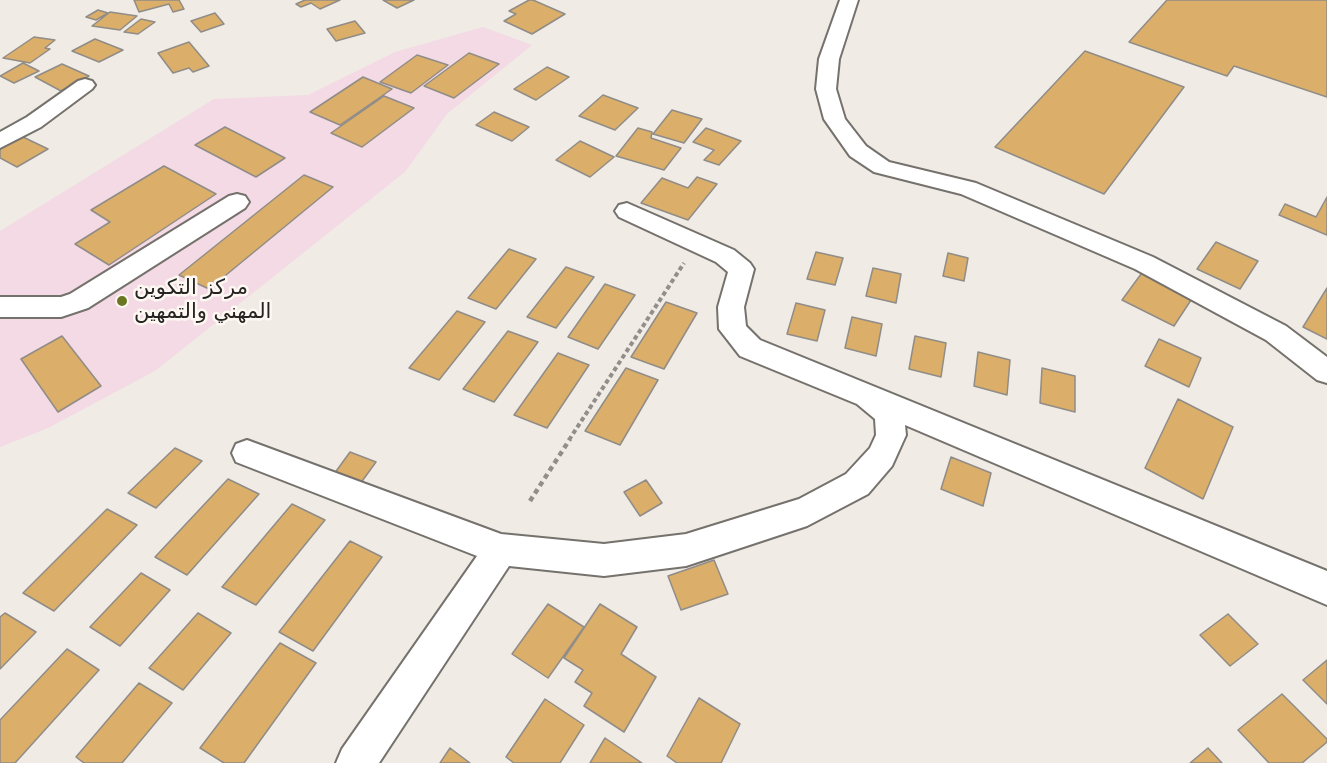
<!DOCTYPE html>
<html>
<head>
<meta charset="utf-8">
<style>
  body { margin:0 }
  canvas { display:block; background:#f0ebe5 }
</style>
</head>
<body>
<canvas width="1327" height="763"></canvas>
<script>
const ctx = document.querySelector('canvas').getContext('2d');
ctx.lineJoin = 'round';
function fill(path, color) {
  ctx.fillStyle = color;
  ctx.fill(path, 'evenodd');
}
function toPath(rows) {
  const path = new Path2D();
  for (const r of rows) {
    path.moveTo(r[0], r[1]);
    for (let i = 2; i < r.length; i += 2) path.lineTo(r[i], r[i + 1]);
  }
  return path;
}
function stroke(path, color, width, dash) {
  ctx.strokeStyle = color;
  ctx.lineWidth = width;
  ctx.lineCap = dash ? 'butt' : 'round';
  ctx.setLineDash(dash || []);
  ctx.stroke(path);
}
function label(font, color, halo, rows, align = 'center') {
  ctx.font = font + ' "DejaVu Sans","Noto Sans Arabic",sans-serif';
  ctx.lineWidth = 5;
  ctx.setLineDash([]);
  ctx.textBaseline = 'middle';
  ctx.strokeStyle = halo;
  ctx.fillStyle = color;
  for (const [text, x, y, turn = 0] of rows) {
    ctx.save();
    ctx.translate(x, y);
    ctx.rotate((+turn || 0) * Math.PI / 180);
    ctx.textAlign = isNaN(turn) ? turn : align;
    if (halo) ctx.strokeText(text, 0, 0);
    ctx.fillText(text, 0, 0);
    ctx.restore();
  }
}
const education = toPath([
  [483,27,532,45,447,114,405,172,155,371,48,428,0,447,0,231,214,99,308,95,395,52]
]);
const building = toPath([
  [134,0,179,0,184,9,173,12,169,4,139,12,134,0],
  [305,0,340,0,320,9,311,3,301,7,296,4,305,0],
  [383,0,414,0,397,8,383,0],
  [529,0,533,0,565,14,532,34,504,21,516,14,509,11,529,0],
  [1167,0,1327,0,1327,97,1234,66,1227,76,1129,42,1167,0],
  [98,10,108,13,96,20,86,17,98,10],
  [110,12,137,16,120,30,92,26,110,12],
  [215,13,224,24,201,32,191,21,215,13],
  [141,19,155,22,138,34,124,32,141,19],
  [355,21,365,33,336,41,327,29,355,21],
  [34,37,55,40,45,48,50,49,30,63,3,58,34,37],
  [95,39,123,50,99,62,72,51,95,39],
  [189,42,209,66,193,72,189,68,173,73,158,53,189,42],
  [1085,51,1184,87,1104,194,995,147,1085,51],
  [469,53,499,64,454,98,424,86,469,53],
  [417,55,448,65,411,93,380,82,417,55],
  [23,63,39,71,14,83,0,76,23,63],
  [62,64,89,76,61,91,35,77,62,64],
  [547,67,569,77,536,100,514,89,547,67],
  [363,77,392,89,340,125,310,112,363,77],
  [603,95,638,108,615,130,579,116,603,95],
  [384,96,414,108,362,147,331,133,384,96],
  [672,110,702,119,684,143,653,134,672,110],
  [494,112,529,127,512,141,476,125,494,112],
  [225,127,285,158,256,177,195,145,225,127],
  [638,128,652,132,651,138,681,148,664,170,616,156,638,128],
  [706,128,741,141,719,165,704,160,714,150,693,142,706,128],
  [21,136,48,149,17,167,0,158,0,148,21,136],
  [580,141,614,157,590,177,556,160,580,141],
  [164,166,216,194,109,265,75,244,110,222,91,210,164,166],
  [304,175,333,187,209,289,179,275,304,175],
  [697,177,717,184,688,220,641,203,662,178,688,188,697,177],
  [1327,197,1327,235,1279,215,1285,204,1316,217,1327,197],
  [1216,242,1258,261,1240,289,1197,269,1216,242],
  [509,249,536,259,496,309,468,298,509,249],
  [816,252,843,258,835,285,807,279,816,252],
  [948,253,968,258,964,281,943,276,948,253],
  [566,267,594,277,556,328,527,317,566,267],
  [873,268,901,274,896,303,866,296,873,268],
  [1144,270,1195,294,1174,326,1122,300,1144,270],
  [605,284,635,295,598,349,568,337,605,284],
  [1327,288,1327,339,1303,327,1327,288],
  [666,302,697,313,664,369,631,357,666,302],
  [796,303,825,310,817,341,787,334,796,303],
  [457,311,485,322,439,380,409,368,457,311],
  [852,317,882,324,876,356,845,348,852,317],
  [508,331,538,342,494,402,463,389,508,331],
  [62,336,101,386,58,412,21,359,62,336],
  [915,336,946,343,941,377,909,369,915,336],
  [1159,339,1201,358,1189,387,1145,366,1159,339],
  [978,352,1010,360,1007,395,974,386,978,352],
  [558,353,589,365,547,428,514,415,558,353],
  [626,368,658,380,620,445,585,431,626,368],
  [1042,368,1075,376,1075,412,1040,403,1042,368],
  [1178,399,1233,427,1203,499,1145,468,1178,399],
  [175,448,202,461,156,508,128,493,175,448],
  [350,452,376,462,360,484,334,474,350,452],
  [951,457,991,473,983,506,941,489,951,457],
  [228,479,259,494,187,575,155,557,228,479],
  [646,480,662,503,640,516,624,492,646,480],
  [292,504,325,520,256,605,222,587,292,504],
  [107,509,137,525,54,611,23,593,107,509],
  [350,541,382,557,313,651,279,632,350,541],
  [714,560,728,594,681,610,668,576,714,560],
  [141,573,170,590,120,646,90,627,141,573],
  [548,604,584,627,548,678,512,654,548,604],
  [600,604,637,627,621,654,656,677,624,732,584,706,592,693,575,682,583,670,564,658,600,604],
  [5,613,36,632,0,669,0,617,5,613],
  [198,613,231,633,183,690,149,668,198,613],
  [1228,614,1258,644,1230,666,1200,635,1228,614],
  [280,643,316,663,244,763,224,763,200,748,280,643],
  [67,649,99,670,15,763,0,763,0,720,67,649],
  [1327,660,1327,704,1303,680,1327,660],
  [139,683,172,703,122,763,84,763,76,757,139,683],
  [1282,694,1327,739,1327,742,1302,763,1269,763,1238,730,1282,694],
  [699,698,740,724,721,763,677,763,667,756,699,698],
  [545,699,584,725,560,763,514,763,506,757,545,699],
  [605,738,642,763,590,763,605,738],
  [450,748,470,763,440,763,450,748],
  [1208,748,1222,763,1190,763,1208,748]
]);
const pathFar1 = toPath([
  [569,440,684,263]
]);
const path = toPath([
  [530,501,570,439]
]);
const street = toPath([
  [840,0,858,0,839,59,836,89,845,119,866,146,889,162,976,183,1153,257,1286,326,1327,357,1327,383,1317,380,1266,340,1135,269,961,194,874,172,850,156,824,119,816,89,819,59,840,0],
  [85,79,92,81,95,85,92,89,41,127,0,148,0,132,27,117,78,81,85,79],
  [237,194,245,196,249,202,245,208,88,308,61,317,0,317,0,297,61,297,70,294,229,196,237,194],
  [627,203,734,250,750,263,754,269,744,307,746,326,760,340,1327,571,1327,605,905,425,906,435,892,466,868,494,807,526,686,566,604,576,509,566,379,763,336,763,342,749,477,556,236,462,232,453,236,444,247,440,501,534,604,544,686,534,799,499,846,474,870,448,876,435,875,419,857,404,740,356,719,329,718,307,728,272,716,262,619,217,615,211,619,205,627,203]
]);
const markers = [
  [122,301,6,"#6b7622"]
];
const poiNames = [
  ["مركز التكوين",134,289],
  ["المهني والتمهين",134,313]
];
fill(education, '#f3dae4');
fill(building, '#dbae69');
stroke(building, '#908c87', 1.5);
stroke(street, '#75716c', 4);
stroke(pathFar1, '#928f8a', 4, [4.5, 3]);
stroke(path, '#928f8a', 4.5, [5, 4]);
fill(street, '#fff');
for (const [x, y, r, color] of markers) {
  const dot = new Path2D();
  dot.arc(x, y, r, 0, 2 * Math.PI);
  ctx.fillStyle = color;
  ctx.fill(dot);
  stroke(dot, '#fdf8f2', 2);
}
label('21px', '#262422', '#fdf8f2', poiNames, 'left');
</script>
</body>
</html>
